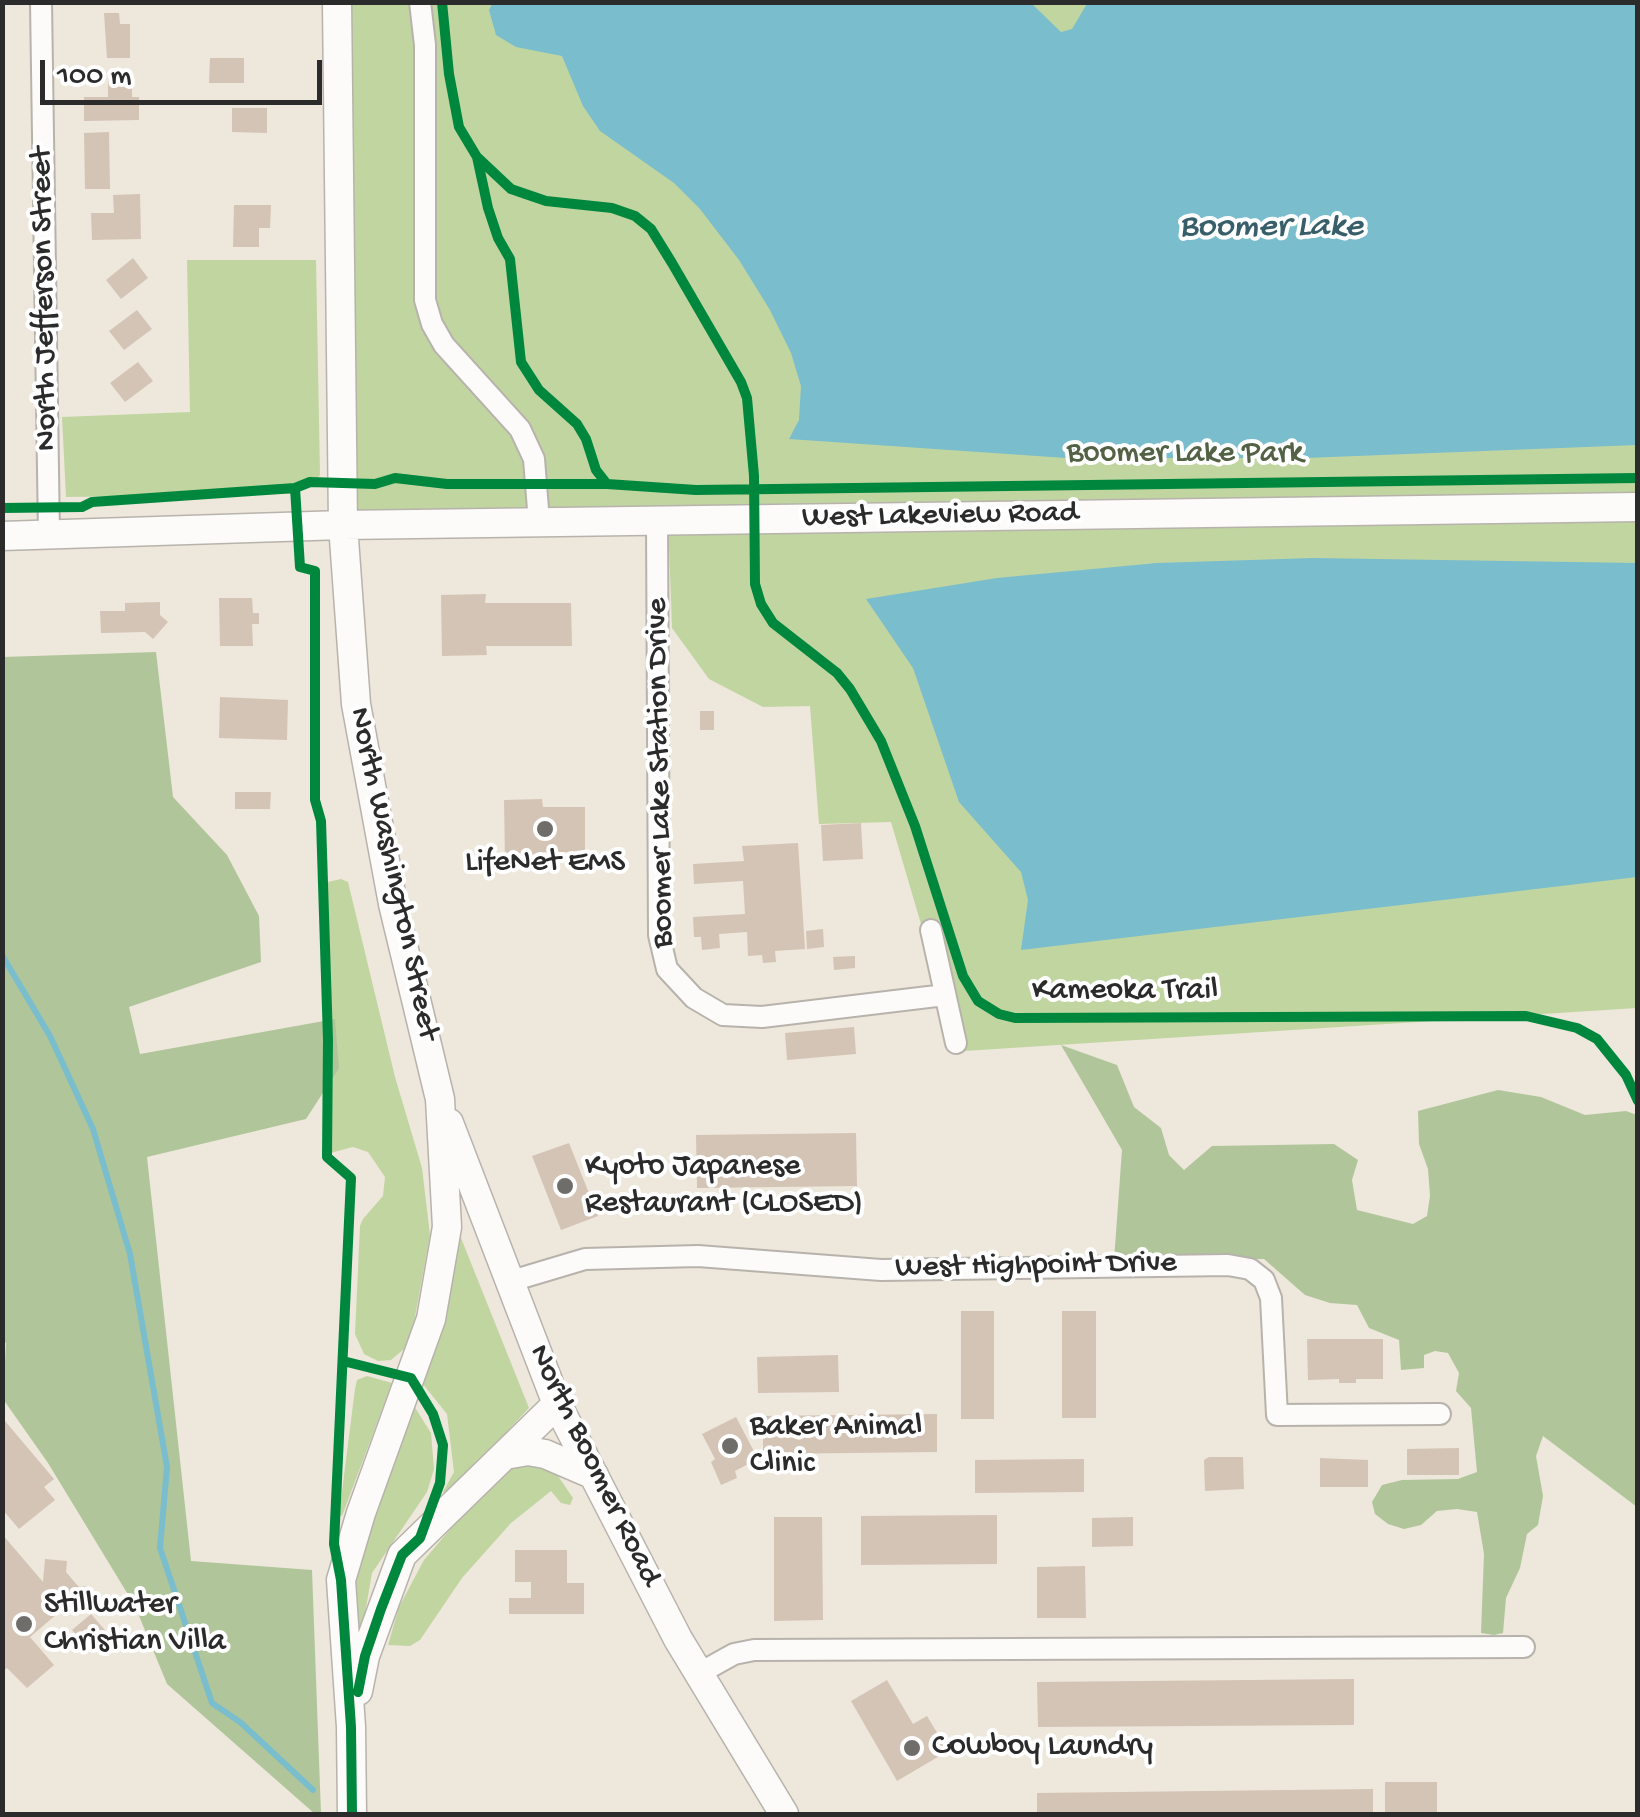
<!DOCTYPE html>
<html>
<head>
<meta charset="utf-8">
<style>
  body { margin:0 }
  #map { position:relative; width:1640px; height:1817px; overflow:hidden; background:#eee7db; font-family:"Gochi Hand",sans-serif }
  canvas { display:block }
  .frame { position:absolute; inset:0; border:5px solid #2b2b2b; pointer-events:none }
  .scale { position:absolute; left:40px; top:60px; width:282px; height:45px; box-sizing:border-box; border:5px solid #2b2b2b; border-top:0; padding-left:12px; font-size:30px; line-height:35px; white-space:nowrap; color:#2b2b2b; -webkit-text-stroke:8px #fff; paint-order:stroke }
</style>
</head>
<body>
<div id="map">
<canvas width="1640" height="1817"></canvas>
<div class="frame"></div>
<div class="scale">100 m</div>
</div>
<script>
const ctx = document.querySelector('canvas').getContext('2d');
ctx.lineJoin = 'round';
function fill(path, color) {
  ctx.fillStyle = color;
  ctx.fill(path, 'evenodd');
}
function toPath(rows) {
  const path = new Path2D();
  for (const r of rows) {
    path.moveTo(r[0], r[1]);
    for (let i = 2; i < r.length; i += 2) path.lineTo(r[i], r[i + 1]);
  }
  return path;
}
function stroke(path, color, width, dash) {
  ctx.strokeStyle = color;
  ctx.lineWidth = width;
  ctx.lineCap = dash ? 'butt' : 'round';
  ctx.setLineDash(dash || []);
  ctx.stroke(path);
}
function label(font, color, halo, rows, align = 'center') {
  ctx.font = font + ' "Gochi Hand",sans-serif';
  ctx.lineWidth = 8;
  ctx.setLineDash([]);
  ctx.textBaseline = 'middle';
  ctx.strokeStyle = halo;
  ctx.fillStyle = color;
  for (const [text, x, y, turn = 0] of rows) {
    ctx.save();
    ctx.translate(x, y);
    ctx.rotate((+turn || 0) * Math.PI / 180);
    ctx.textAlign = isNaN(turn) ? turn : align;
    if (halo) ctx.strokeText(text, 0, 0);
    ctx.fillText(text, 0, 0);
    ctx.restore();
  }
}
const green = toPath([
  [340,3,1637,3,1637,1008,964,1051,936,975,891,822,819,824,810,706,763,707,709,679,672,628,668,518,345,523],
  [187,260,316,260,320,475,309,488,291,494,66,497,62,417,190,412],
  [341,879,348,882,395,1077,422,1168,430,1235,410,1344,391,1360,378,1361,364,1354,355,1334,360,1226,363,1219,383,1196,385,1177,368,1152,353,1147,330,1153,319,884],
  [461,1238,529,1408,448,1495,443,1492,454,1472,447,1414,422,1383,447,1316,455,1242],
  [367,1376,392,1383,342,1516,339,1515,355,1389,357,1380],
  [414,1406,431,1433,434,1469,427,1492,372,1573,360,1642,350,1644,357,1557],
  [538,1464,554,1470,573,1498,570,1505,561,1503,551,1491,511,1523,462,1578,420,1640,410,1646,388,1645,399,1607,424,1560,487,1486,514,1467]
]);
const forest = toPath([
  [156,652,173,797,227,855,259,916,261,962,129,1007,140,1054,335,1019,339,1068,306,1119,147,1157,191,1561,312,1570,321,1814,315,1814,167,1684,135,1606,48,1463,3,1399,6,1343,2,1341,3,657],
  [1061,1045,1117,1065,1134,1107,1161,1128,1169,1155,1184,1170,1212,1146,1334,1144,1358,1160,1352,1180,1357,1210,1413,1224,1427,1216,1430,1196,1428,1169,1419,1144,1418,1111,1498,1090,1541,1097,1585,1115,1626,1111,1637,1115,1637,1507,1543,1436,1536,1456,1543,1496,1538,1525,1527,1534,1520,1568,1506,1598,1503,1633,1494,1635,1481,1633,1484,1554,1477,1512,1457,1509,1437,1511,1421,1525,1404,1529,1388,1524,1375,1514,1372,1502,1382,1485,1402,1480,1458,1479,1477,1472,1471,1408,1456,1391,1459,1373,1448,1353,1435,1351,1424,1355,1424,1368,1401,1370,1399,1340,1369,1328,1357,1305,1330,1303,1305,1295,1264,1259,1114,1260,1122,1150]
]);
const water = toPath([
  [493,2,1031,3,1061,32,1072,29,1088,2,1637,3,1637,445,1305,458,1066,458,789,439,799,420,801,386,791,353,770,310,739,260,700,209,674,183,600,131,583,106,562,56,516,47,496,35,489,10],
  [1313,558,1637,563,1637,877,1021,950,1028,900,1021,872,959,802,913,668,866,599,997,578,1157,563]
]);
const stream = toPath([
  [2,955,50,1036,93,1129,130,1254,167,1467,160,1548,212,1703,240,1722,313,1790]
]);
const building = toPath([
  [104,13,119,13,120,24,130,24,130,58,107,58],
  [210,58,244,58,244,83,209,83],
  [108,76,132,76,132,97,139,97,139,120,84,121,84,97,108,97],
  [232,108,267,108,267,133,232,132],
  [109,132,110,189,85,189,84,133],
  [140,194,141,239,92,240,91,213,114,213,113,195],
  [234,205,271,205,270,228,259,228,259,247,233,247],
  [133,258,148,278,121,299,106,280],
  [137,310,152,329,124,350,109,331],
  [138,362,153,381,125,402,110,383],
  [486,594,485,603,571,603,572,646,486,646,487,655,442,656,441,595],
  [219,598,252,598,253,613,259,613,259,624,252,624,253,646,220,646],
  [160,602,160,615,168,622,153,639,145,632,101,633,100,611,125,611,125,603],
  [220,697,288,700,287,740,219,738],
  [700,711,714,711,714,730,700,730],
  [235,792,271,792,270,809,235,809],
  [542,799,543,807,585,807,585,852,544,852,544,860,505,861,504,800],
  [861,823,863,859,823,861,821,825],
  [798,843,805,949,775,951,776,962,763,963,762,955,748,956,747,932,719,934,720,948,702,950,701,937,694,937,693,917,745,914,743,881,694,884,693,864,744,861,742,846],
  [823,929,824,947,807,949,806,931],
  [855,956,855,968,834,970,833,957],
  [854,1027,856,1054,787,1060,785,1033],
  [856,1133,857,1186,697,1188,696,1135],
  [569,1143,598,1216,561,1230,532,1156],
  [961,1311,994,1311,994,1419,961,1419],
  [1062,1311,1096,1311,1096,1418,1062,1418],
  [1307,1339,1383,1339,1383,1379,1356,1379,1356,1383,1339,1383,1339,1379,1308,1380],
  [838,1355,839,1392,758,1393,757,1357],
  [937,1414,937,1452,763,1454,763,1416],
  [736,1417,758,1459,735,1471,737,1478,721,1485,711,1462,715,1459,702,1434],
  [5,1421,54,1479,44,1487,55,1500,19,1529,2,1509,2,1423],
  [1459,1448,1459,1475,1407,1475,1407,1449],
  [1209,1457,1243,1457,1244,1489,1205,1491,1204,1460],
  [1320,1458,1368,1460,1368,1487,1320,1487],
  [1084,1459,1084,1492,975,1493,975,1460],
  [997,1515,997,1564,861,1565,861,1516],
  [774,1517,822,1517,823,1620,774,1621],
  [1133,1517,1133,1546,1092,1547,1092,1518],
  [2,1534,43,1582,45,1559,67,1561,66,1572,78,1586,89,1587,87,1610,64,1608,30,1637,54,1665,27,1688,7,1668,2,1672],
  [515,1550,567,1550,567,1583,584,1583,584,1614,509,1614,509,1598,531,1598,531,1582,515,1582],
  [1085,1566,1086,1618,1037,1618,1037,1567],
  [91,1614,110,1636,92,1652,72,1630],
  [1354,1679,1354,1725,1038,1727,1037,1682],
  [887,1680,913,1724,927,1716,948,1751,897,1781,851,1701],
  [1385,1782,1437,1782,1437,1814,1385,1814],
  [1373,1789,1373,1814,1037,1814,1037,1793]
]);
const street = toPath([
  [41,2,49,536],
  [420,2,425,45,425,300,432,324,444,345,520,429,534,459,539,522],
  [657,521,659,935,667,969,694,998,723,1015,762,1017,945,995],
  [931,930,956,1043],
  [508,1282,585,1259,698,1256,881,1270,1228,1265,1250,1269,1264,1280,1271,1298,1277,1415,1440,1414],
  [698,1674,734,1654,754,1650,1524,1647]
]);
const secondary = toPath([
  [337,2,343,525,356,704,393,904,440,1099,447,1227,431,1319,361,1513,341,1580,351,1727,352,1814],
  [2,536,343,525,1638,507],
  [449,1123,557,1404,678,1639,784,1814],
  [505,1455,528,1451,545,1454,594,1475],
  [358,1691,365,1656,402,1555,557,1404]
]);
const cycleway = toPath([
  [442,2,449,74,459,127,477,157,488,208,498,238,510,259,521,362,539,390,577,424,586,439,596,470,607,484,696,490,1638,478],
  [477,157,511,189,546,201,612,208,635,216,651,229,672,263,741,382,747,398,754,476,755,584,761,604,773,623,837,673,850,689,881,741,915,826,963,976,978,1001,999,1014,1015,1018,1526,1016,1577,1028,1597,1039,1626,1075,1638,1101],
  [295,488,300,567,315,571,315,800,321,821,328,1040,327,1157,351,1178,334,1544,341,1580,351,1727,352,1814],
  [2,508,82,507,92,502,295,488,310,482,375,484,395,478,447,484,607,484],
  [343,1361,411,1378,433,1414,443,1445,440,1483,420,1538,402,1555,381,1609,365,1656,358,1692]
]);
const markers = [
  [545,829,10,"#6f6d69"],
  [565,1186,10,"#6f6d69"],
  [730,1446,10,"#6f6d69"],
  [24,1624,10,"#6f6d69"],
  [912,1748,10,"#6f6d69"]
];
const streetNames = [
  ["North Jefferson Street",46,299,-91],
  ["West Lakeview Road",940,517,-1],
  ["Boomer Lake Station Drive",662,773,-91],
  ["North Washington Street",392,874,78],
  ["Kameoka Trail",1125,992],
  ["West Highpoint Drive",1036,1267,-1],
  ["North Boomer Road",593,1466,64]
];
const parkNames = [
  ["Boomer Lake Park",1185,455]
];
const poiNames = [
  ["LifeNet EMS",545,864,"center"],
  ["Kyoto Japanese",585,1168],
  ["Restaurant (CLOSED)",585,1205],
  ["Baker Animal",750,1428],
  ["Clinic",750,1465],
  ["Stillwater",44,1606],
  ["Christian Villa",44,1643],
  ["Cowboy Laundry",932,1748]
];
const waterNames = [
  ["Boomer Lake",1271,229]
];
fill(green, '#c1d5a1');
fill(forest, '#b0c69a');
fill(water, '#7abdcd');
stroke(stream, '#7abdcd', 6);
fill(building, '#d4c4b6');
stroke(street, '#b7b3ac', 24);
stroke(secondary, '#b7b3ac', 31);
stroke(street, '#fcfbfa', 20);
stroke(secondary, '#fcfbfa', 28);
stroke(cycleway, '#00873e', 10);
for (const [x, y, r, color] of markers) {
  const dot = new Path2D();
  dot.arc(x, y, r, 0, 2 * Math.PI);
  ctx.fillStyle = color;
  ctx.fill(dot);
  stroke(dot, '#fff', 4);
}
label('32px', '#2b2b2b', '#fff', streetNames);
label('32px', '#536144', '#fff', parkNames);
label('32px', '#2b2b2b', '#fff', poiNames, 'left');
label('italic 35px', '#375e69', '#fff', waterNames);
</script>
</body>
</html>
